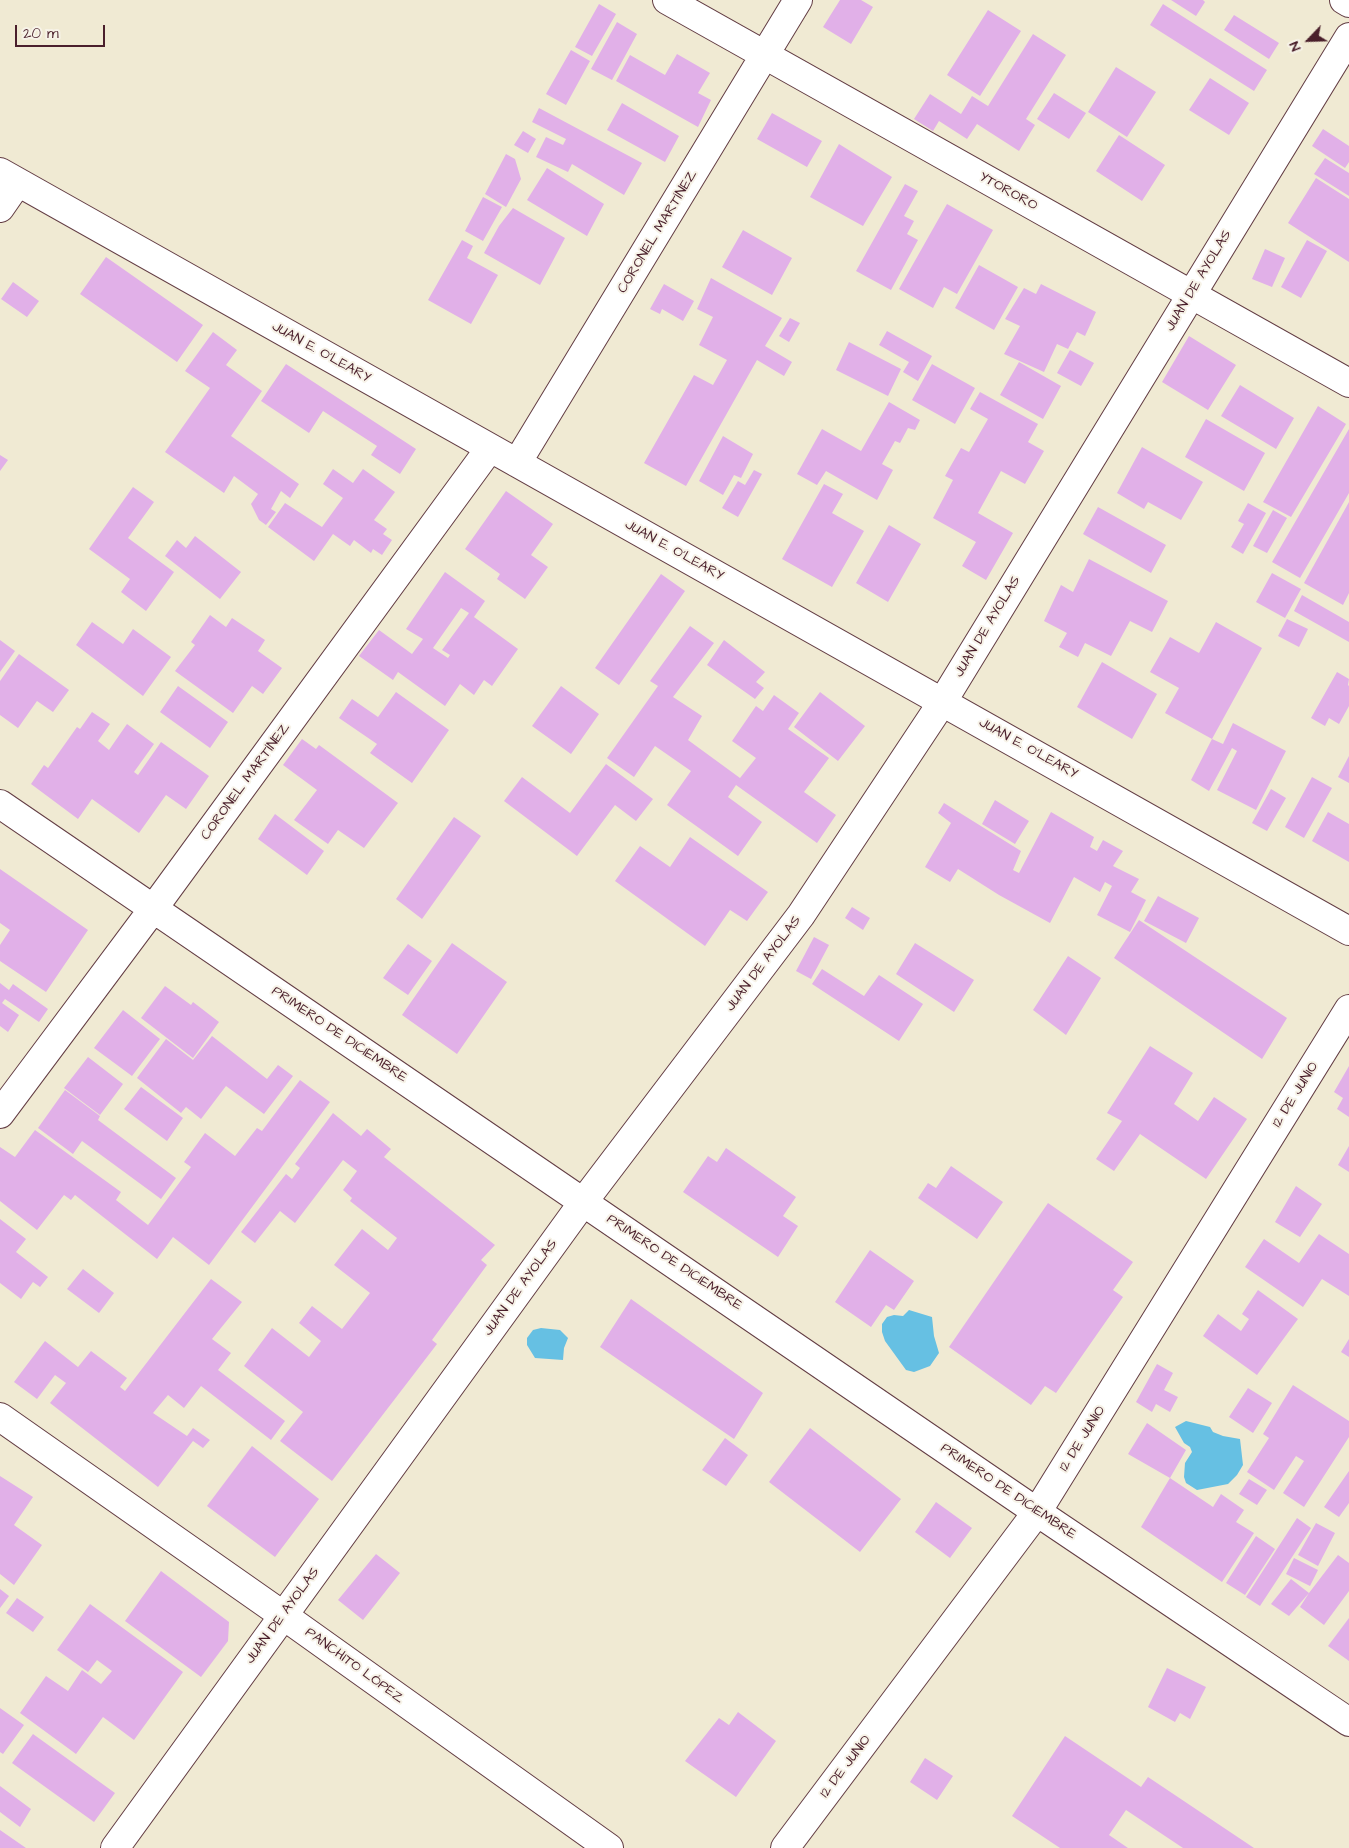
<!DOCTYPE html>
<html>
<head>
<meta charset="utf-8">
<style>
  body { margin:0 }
  #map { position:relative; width:1349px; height:1848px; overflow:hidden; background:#f0ead3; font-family:"Architects Daughter",sans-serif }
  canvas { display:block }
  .north { position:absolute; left:1284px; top:15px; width:50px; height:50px; -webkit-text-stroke:4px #f7f3e8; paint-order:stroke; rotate:246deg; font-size:14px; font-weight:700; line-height:20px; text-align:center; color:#4a1f2b }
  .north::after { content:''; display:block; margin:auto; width:18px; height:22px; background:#4a1f2b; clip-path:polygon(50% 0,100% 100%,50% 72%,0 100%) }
  .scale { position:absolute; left:15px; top:25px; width:90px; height:22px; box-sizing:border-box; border:2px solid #4a1f2b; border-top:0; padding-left:6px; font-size:15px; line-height:18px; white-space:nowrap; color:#4a1f2b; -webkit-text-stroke:4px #f7f3e8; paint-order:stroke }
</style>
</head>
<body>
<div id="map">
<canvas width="1349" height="1848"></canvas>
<div class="north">N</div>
<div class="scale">20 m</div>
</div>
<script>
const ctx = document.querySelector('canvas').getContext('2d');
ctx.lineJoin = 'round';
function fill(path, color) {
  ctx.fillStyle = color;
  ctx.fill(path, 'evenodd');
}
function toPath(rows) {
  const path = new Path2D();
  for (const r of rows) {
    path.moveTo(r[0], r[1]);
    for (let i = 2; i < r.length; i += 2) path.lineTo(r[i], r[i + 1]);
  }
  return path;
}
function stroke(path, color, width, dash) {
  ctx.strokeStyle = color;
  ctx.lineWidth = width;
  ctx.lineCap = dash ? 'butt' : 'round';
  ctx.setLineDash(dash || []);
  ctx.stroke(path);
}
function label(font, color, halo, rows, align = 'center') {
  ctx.font = font + ' "Architects Daughter",sans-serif';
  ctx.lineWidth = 4;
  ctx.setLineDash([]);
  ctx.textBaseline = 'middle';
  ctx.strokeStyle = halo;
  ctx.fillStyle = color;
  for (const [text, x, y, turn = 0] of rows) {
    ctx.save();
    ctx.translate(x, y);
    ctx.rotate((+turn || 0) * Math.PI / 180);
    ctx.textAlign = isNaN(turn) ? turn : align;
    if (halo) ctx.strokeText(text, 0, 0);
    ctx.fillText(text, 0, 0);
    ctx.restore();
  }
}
const water = toPath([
  [909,1310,932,1317,934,1336,939,1353,930,1366,914,1372,906,1370,885,1341,882,1332,882,1324,887,1317,894,1315,903,1316],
  [541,1328,560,1330,568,1338,564,1348,563,1360,535,1358,527,1345,527,1338,533,1330],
  [1186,1421,1210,1427,1213,1432,1223,1436,1240,1439,1243,1465,1237,1475,1228,1484,1197,1490,1186,1483,1184,1477,1185,1463,1192,1452,1190,1447,1184,1443,1175,1427]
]);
const building = toPath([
  [840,0,861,0,873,7,851,44,823,27],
  [1171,0,1203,0,1205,2,1196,16],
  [599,4,616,14,592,56,575,47],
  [1163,4,1267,70,1254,91,1150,25],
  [988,10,1021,31,980,96,947,75],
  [1234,15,1279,43,1269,59,1224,30],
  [617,22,637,34,612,80,591,69],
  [1033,34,1066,55,1026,119,1035,125,1019,151,977,124,967,139,939,121,933,131,914,119,930,94,961,114,972,96,988,106],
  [571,50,590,61,566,105,546,94],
  [677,54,710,73,698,93,711,100,698,127,616,81,630,55,665,75],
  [1116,67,1156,92,1127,137,1088,112],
  [1210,78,1249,103,1229,135,1189,110],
  [1054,93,1086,113,1069,139,1037,119],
  [622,103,679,136,665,162,607,130],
  [539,108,642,163,624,195,572,164,568,172,536,157,546,137,563,145,566,139,532,122],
  [772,113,822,141,807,167,757,139],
  [1323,129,1349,146,1349,162,1345,168,1312,146],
  [523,131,536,139,528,153,514,145],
  [1119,135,1165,165,1142,201,1096,171],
  [839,144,892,177,863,226,810,197],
  [506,154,515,159,521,179,506,207,485,194],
  [1325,158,1349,173,1349,196,1314,174],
  [547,168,604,204,587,236,527,200],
  [1316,178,1349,199,1349,262,1288,223],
  [905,184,918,191,904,216,914,221,907,234,918,240,891,290,856,271],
  [483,197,502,207,483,241,465,231],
  [947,204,993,230,957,294,944,287,933,308,899,289],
  [513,208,565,238,540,285,484,253,499,226],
  [743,230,792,258,772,295,722,267],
  [462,240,473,246,467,258,498,275,471,324,428,300],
  [1307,240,1327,251,1301,298,1281,287],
  [1265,249,1285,258,1272,287,1252,279],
  [106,257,203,325,177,362,80,294],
  [979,265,1018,287,994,330,955,308],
  [711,278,782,318,765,346,792,362,784,376,757,360,686,486,644,463,694,375,713,385,727,360,699,345,713,317,697,309],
  [13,282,39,301,27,317,1,299],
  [664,284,694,301,683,321,662,309,660,314,650,309],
  [1041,284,1096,312,1085,336,1077,332,1068,349,1057,344,1044,372,1004,354,1020,326,1005,319,1024,288,1036,294],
  [790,318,800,323,789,342,779,336],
  [887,331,932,356,918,381,903,372,909,362,879,345],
  [213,332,237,350,226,365,262,391,231,436,299,484,290,498,281,491,271,509,276,512,266,525,259,520,251,504,258,494,234,476,224,493,165,452,210,388,185,371],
  [1189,336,1236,365,1208,410,1162,382],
  [849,342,901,369,888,396,836,370],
  [1070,350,1094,363,1081,386,1057,373],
  [1019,362,1061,386,1043,419,1000,395],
  [286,364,416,449,400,474,371,455,377,446,323,411,309,433,261,401],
  [932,364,975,388,955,424,912,400],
  [1240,385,1294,418,1276,449,1221,416],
  [980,392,1038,424,1028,442,1044,451,1025,484,1001,471,978,513,1013,533,986,580,962,566,976,542,933,518,953,480,945,476,961,448,969,452,988,419,970,409],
  [889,402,920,420,915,430,908,428,900,443,895,441,882,464,893,470,877,500,826,471,817,485,797,474,822,429,861,451],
  [1318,406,1346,424,1291,517,1263,502],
  [1206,419,1265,453,1244,491,1185,457],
  [1349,429,1349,493,1300,578,1272,562],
  [723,436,753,454,741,478,734,475,723,495,699,481],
  [1142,447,1203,482,1181,520,1148,502,1144,509,1117,493],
  [0,455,8,460,0,471],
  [333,469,353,483,363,469,395,492,374,520,387,529,383,534,392,540,382,555,373,549,371,553,354,540,350,546,333,534,314,561,268,527,285,503,322,527,343,498,323,484],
  [754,470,762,474,738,517,722,508,738,481,745,485],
  [824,484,843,494,832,513,864,531,832,587,782,559],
  [133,487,154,502,128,538,174,572,146,611,121,592,130,579,89,549],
  [506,491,553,524,531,555,548,567,525,599,497,579,500,574,465,549],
  [1349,502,1349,593,1343,605,1304,583],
  [1248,503,1266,513,1243,554,1231,547,1244,524,1238,521],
  [1098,507,1166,545,1151,573,1083,534],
  [1273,510,1287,518,1267,553,1253,546],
  [889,525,921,544,888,602,856,583],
  [195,536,241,572,220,599,165,556,177,540,186,548],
  [1089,559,1168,601,1152,632,1130,621,1111,656,1085,643,1078,657,1059,647,1067,633,1044,621,1061,585,1073,592],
  [445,572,485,601,474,617,518,649,492,686,484,680,474,695,460,684,445,706,398,672,393,680,359,656,379,630,412,654,423,639,406,629],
  [461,608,469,613,442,650,450,655,448,658,433,648],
  [1272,573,1301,589,1285,618,1256,602],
  [661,574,685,591,619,685,595,668],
  [1302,595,1349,622,1349,642,1294,611],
  [210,615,226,627,232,618,265,640,258,651,282,668,263,694,252,686,233,713,175,671,195,645,191,642],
  [1287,619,1308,629,1299,647,1278,636],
  [92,622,123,644,133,629,171,657,143,696,76,645],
  [1216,622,1262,648,1212,739,1165,713,1179,688,1150,672,1170,637,1199,653],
  [690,626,714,643,673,697,702,716,688,740,740,778,756,758,732,741,756,706,763,711,774,695,799,713,788,729,829,758,804,792,836,815,817,843,736,785,728,797,762,822,738,856,667,805,691,771,655,746,634,777,607,758,658,686,650,681],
  [0,640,15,651,0,672],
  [724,640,765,672,756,682,764,688,755,699,707,665],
  [19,654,69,690,53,712,37,701,18,728,0,715,0,681],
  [1102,662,1157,694,1132,739,1077,707],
  [1337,672,1349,679,1348,685,1349,686,1349,706,1339,724,1329,718,1325,726,1311,718],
  [178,686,228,722,210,748,160,712],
  [561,686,599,714,571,754,532,726],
  [396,692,449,730,412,783,370,753,377,744,339,718,352,699,378,717],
  [820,692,865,726,838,761,794,727],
  [92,712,110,724,98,741,109,750,127,724,154,744,134,772,138,775,161,742,209,776,186,809,166,795,139,833,92,799,78,819,31,784,44,765,48,768,77,727,80,729],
  [1233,723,1286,751,1256,810,1217,790,1237,751,1232,748,1209,791,1191,780,1212,739,1223,744],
  [302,739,316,749,319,745,398,803,364,848,338,830,328,844,294,820,317,790,283,765],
  [1349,756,1349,783,1338,777],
  [606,764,653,799,636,821,615,805,577,856,504,801,522,777,570,813],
  [1312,777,1332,788,1304,838,1285,827],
  [1271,789,1286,798,1267,831,1252,823],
  [995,800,1029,821,1015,844,982,824],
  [944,803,1021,851,1013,870,1019,873,1051,812,1094,837,1090,847,1097,851,1103,840,1123,851,1113,866,1139,879,1131,892,1146,900,1130,932,1097,915,1112,886,1105,882,1100,892,1074,877,1050,923,999,895,958,869,950,882,925,867,951,823,938,813],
  [1328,812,1349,824,1349,862,1312,841],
  [275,814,324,851,307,875,258,839],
  [454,817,481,836,422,919,396,899],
  [690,837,768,892,747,921,730,910,705,946,615,881,640,846,670,867],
  [0,869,88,930,46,992,0,961,0,945,10,930,0,923],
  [1158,896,1199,918,1186,943,1144,921],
  [852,907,870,918,863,930,845,918],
  [1139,920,1287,1018,1262,1059,1114,958],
  [814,937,829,945,811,979,796,971],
  [452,943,507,982,457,1054,402,1015],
  [915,943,974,980,954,1012,896,974],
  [408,944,432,961,408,995,383,978],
  [1068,956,1101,978,1066,1035,1033,1010],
  [822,969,864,996,879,975,923,1004,899,1041,812,984],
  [0,983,9,990,13,984,48,1009,39,1022,5,999,2,1003,19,1015,8,1032,0,1026],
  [165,986,191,1005,193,1002,219,1022,193,1058,141,1018],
  [123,1010,160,1039,132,1076,94,1048],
  [212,1036,267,1079,278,1065,293,1076,264,1114,226,1086,201,1119,186,1107,181,1113,137,1078,166,1039,193,1060],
  [1150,1046,1193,1073,1174,1104,1198,1121,1214,1097,1247,1119,1206,1179,1140,1134,1114,1171,1096,1159,1122,1121,1107,1113],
  [88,1057,123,1084,100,1115,64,1088],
  [1349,1066,1349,1117,1337,1109,1343,1098,1334,1092],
  [300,1080,330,1102,209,1265,173,1237,157,1259,75,1195,71,1200,64,1195,37,1230,0,1201,0,1147,15,1157,35,1130,121,1192,116,1200,148,1225,191,1167,184,1162,205,1133,235,1156,257,1128,262,1131],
  [141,1087,183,1118,167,1141,124,1109],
  [65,1090,100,1116,98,1120,176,1178,161,1199,82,1141,73,1154,38,1128],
  [333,1113,361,1136,367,1129,391,1149,384,1157,495,1245,481,1260,487,1265,432,1340,437,1344,332,1481,280,1441,303,1412,244,1366,272,1328,309,1357,321,1341,299,1323,312,1306,342,1329,370,1293,334,1265,362,1229,388,1250,397,1238,350,1201,352,1198,343,1190,357,1171,343,1160,295,1223,280,1211,255,1243,241,1232,286,1174,292,1179,300,1168,295,1164],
  [1349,1146,1349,1172,1338,1165],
  [726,1148,796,1197,783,1216,798,1226,778,1257,683,1192,708,1156,717,1162],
  [951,1166,1003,1202,977,1239,918,1198,928,1183,936,1188],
  [1296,1186,1322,1204,1300,1237,1275,1222],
  [1048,1203,1133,1262,1113,1290,1123,1297,1056,1393,1045,1386,1031,1405,949,1347],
  [0,1219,26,1239,16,1252,48,1277,40,1287,33,1282,21,1299,0,1283],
  [1319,1234,1349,1254,1349,1296,1322,1279,1303,1307,1245,1267,1264,1239,1299,1263],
  [870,1250,914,1281,894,1310,886,1305,871,1327,835,1302],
  [83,1269,114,1293,99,1313,67,1289],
  [211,1279,242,1302,212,1339,231,1353,218,1370,285,1421,271,1440,201,1386,184,1408,168,1395,153,1413,187,1436,193,1428,210,1440,203,1448,193,1441,158,1487,50,1403,66,1383,55,1375,37,1399,14,1382,45,1341,78,1367,91,1351,127,1378,120,1387,125,1391],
  [1258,1290,1298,1319,1257,1375,1203,1336,1218,1314,1241,1331,1249,1319,1242,1314],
  [631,1299,763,1393,734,1439,600,1347],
  [1349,1339,1349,1357,1341,1352],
  [1157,1364,1173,1373,1164,1390,1178,1397,1170,1412,1156,1404,1152,1412,1136,1402],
  [1293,1385,1349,1421,1349,1437,1304,1507,1283,1493,1304,1461,1296,1456,1274,1490,1247,1472,1269,1438,1263,1434],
  [1248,1388,1272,1403,1253,1433,1229,1417],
  [1147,1423,1186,1450,1170,1478,1128,1454],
  [810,1428,901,1499,860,1552,769,1482],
  [725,1438,748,1455,726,1486,702,1470],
  [252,1446,319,1499,275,1557,207,1506],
  [1349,1471,1349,1503,1339,1517,1324,1507],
  [0,1476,33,1497,14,1525,42,1545,14,1585,0,1574],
  [1170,1478,1213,1507,1221,1494,1244,1510,1236,1522,1254,1533,1222,1582,1141,1527],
  [1249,1479,1267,1490,1257,1505,1239,1494],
  [936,1502,972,1528,950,1558,915,1532],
  [1297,1518,1311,1528,1260,1606,1246,1597],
  [1316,1523,1335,1533,1318,1566,1298,1555],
  [1256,1536,1275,1549,1245,1595,1226,1583],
  [376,1554,400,1573,363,1620,338,1600],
  [1338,1555,1349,1563,1349,1591,1324,1625,1300,1607,1309,1593,1289,1616,1271,1604,1291,1579,1309,1593],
  [1294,1558,1318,1570,1310,1586,1286,1574],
  [161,1571,229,1622,228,1641,201,1677,125,1621],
  [0,1589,9,1596,0,1608],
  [17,1598,44,1617,33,1632,6,1613],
  [90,1604,183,1672,134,1740,103,1717,76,1754,20,1713,46,1676,68,1691,82,1670,101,1684,112,1671,97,1660,88,1672,57,1650],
  [1349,1618,1349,1661,1328,1646],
  [1167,1668,1206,1687,1190,1719,1180,1713,1175,1722,1148,1707],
  [0,1708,24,1725,3,1754,0,1752],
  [738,1712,776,1741,736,1797,685,1761,719,1718,729,1725],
  [33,1734,115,1793,94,1822,12,1763],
  [1065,1736,1141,1787,1148,1777,1254,1848,1183,1848,1126,1810,1109,1835,1128,1848,1060,1848,1012,1816],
  [925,1758,953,1776,937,1800,910,1782],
  [0,1786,31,1809,20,1827,0,1812],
  [0,1830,26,1848,0,1848]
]);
const minor = toPath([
  [667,0,1349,383],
  [1344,0,1349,3],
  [0,172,1349,931],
  [0,208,18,182],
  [517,463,798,0],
  [0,804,1037,1512,1349,1722],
  [0,1114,153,909,490,448],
  [0,1417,284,1616,609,1848],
  [115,1848,584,1201,801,915,943,701,1349,37],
  [785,1848,1037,1512,1349,1009]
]);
const streetNames = [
  ["YTORORO",1008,192,29],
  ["CORONEL MARTÍNEZ",658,232,-59],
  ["JUAN DE AYOLAS",1199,281,-59],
  ["JUAN E. O'LEARY",321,353,29],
  ["JUAN E. O'LEARY",674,551,29],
  ["JUAN DE AYOLAS",988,627,-59],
  ["JUAN E. O'LEARY",1028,749,29],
  ["CORONEL MARTÍNEZ",246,782,-54],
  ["JUAN DE AYOLAS",764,964,-53],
  ["PRIMERO DE DICIEMBRE",339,1035,34],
  ["12 DE JUNIO",1296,1095,-58],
  ["PRIMERO DE DICIEMBRE",674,1263,34],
  ["JUAN DE AYOLAS",521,1288,-54],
  ["12 DE JUNIO",1083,1439,-58],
  ["PRIMERO DE DICIEMBRE",1008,1492,34],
  ["JUAN DE AYOLAS",283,1616,-54],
  ["PANCHITO LÓPEZ",354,1666,36],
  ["12 DE JUNIO",846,1767,-53]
];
fill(water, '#66c0e3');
fill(building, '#e1b0e8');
stroke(minor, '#633d44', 30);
stroke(minor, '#fff', 28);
label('14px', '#4a1f2b', '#f7f3e8', streetNames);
</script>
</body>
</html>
